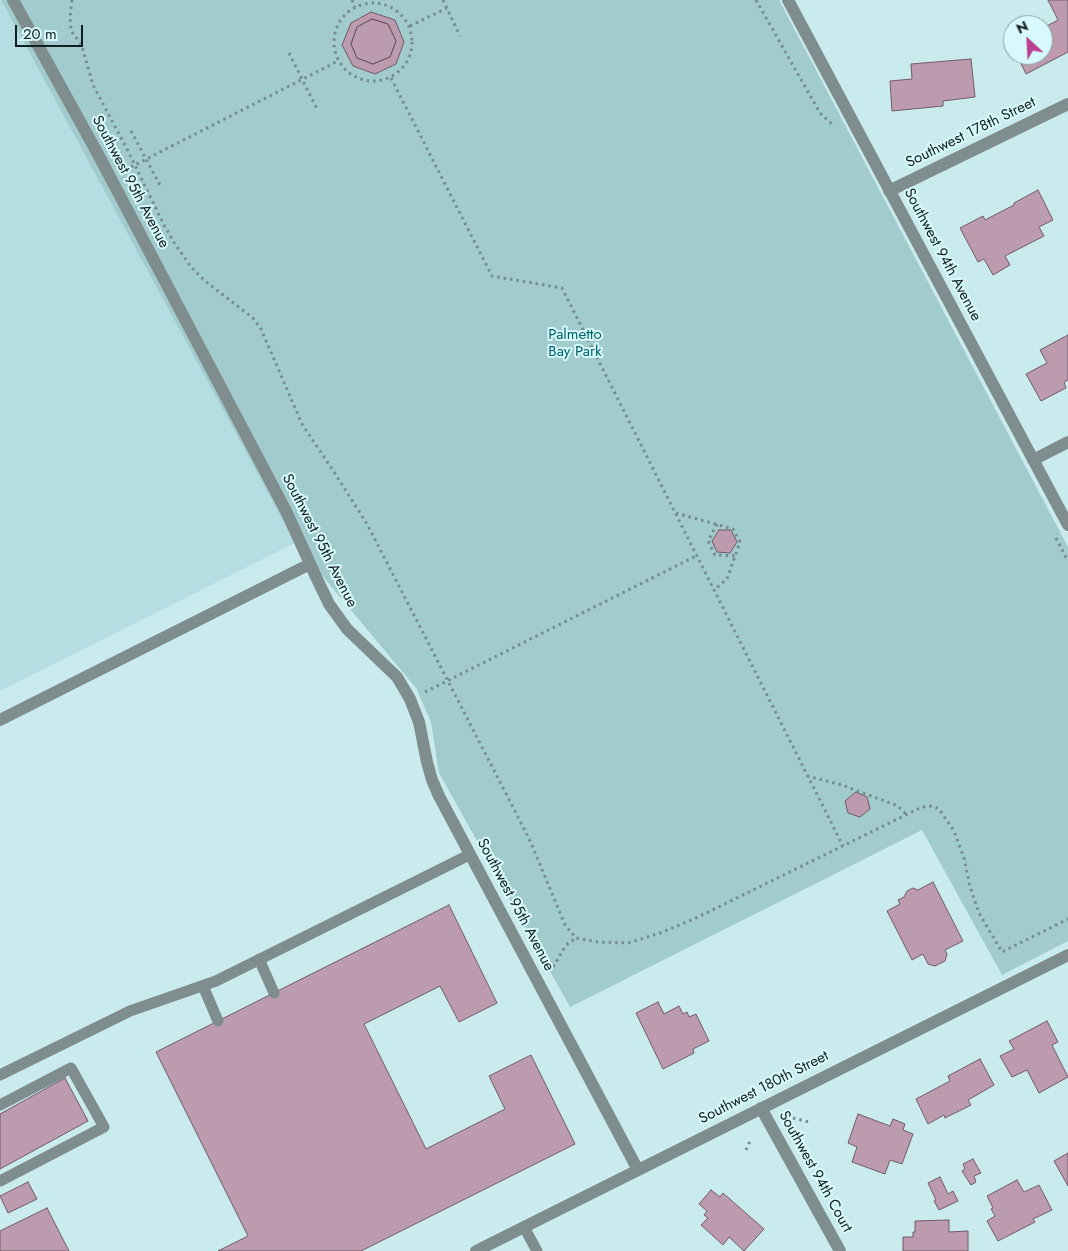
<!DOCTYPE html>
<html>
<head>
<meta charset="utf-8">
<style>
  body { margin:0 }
  #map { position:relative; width:1068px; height:1251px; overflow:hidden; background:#caebed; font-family:Jost,sans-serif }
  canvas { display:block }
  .north { position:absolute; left:1003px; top:15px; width:50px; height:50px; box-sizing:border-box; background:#d7f9fb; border:1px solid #88a1a3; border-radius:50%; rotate:335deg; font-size:14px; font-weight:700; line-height:20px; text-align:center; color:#121e1f }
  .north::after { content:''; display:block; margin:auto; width:18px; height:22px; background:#bb3f90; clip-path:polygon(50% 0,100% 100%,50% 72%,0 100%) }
  .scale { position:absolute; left:15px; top:25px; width:68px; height:22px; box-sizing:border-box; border:2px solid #121e1f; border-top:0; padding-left:6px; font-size:15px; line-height:18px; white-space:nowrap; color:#121e1f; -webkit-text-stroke:4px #d7f9fb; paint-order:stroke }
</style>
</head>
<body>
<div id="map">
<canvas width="1068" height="1251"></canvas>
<div class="north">N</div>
<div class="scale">20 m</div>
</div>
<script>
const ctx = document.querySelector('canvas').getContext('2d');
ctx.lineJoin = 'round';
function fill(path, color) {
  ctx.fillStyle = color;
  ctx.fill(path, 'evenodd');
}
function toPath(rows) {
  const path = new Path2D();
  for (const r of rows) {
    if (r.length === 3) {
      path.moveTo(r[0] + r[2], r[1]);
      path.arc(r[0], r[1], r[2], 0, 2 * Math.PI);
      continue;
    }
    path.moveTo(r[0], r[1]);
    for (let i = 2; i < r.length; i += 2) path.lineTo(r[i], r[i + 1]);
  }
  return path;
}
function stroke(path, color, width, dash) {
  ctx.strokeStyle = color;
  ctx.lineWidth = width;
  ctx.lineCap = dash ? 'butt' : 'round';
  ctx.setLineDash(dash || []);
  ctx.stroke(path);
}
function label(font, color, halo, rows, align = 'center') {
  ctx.font = font + ' Jost,sans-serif';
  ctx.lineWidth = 4;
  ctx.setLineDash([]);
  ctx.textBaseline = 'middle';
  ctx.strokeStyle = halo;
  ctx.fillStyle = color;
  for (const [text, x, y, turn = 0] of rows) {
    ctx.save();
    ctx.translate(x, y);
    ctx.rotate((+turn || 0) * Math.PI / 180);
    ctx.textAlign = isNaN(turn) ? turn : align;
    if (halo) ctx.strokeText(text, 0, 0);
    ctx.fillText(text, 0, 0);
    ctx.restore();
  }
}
const built = toPath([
  [0,0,1,0,295,543,0,691]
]);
const green = toPath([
  [1,0,779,0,1068,547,1068,941,1002,975,922,830,570,1007,439,773,431,722,416,688,295,543]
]);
const building = toPath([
  [1048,0,1068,0,1068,52,1026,74,1017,55,1043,55,1043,28,1058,20,1048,0],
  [371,12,395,20,404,42,396,64,375,74,353,66,342,45,351,23,371,12],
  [372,19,388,24,396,41,390,57,373,64,357,58,351,44,357,27,372,19],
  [372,19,388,24,396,41,390,57,373,64,357,58,351,44,357,27,372,19],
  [971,59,975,97,943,101,943,106,892,111,890,81,912,79,911,64,971,59],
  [1038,190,1053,220,1039,227,1044,236,1005,256,1010,265,993,275,984,259,978,262,960,228,983,216,985,220,1014,205,1014,203,1038,190],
  [1068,335,1068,380,1064,382,1066,388,1041,401,1026,374,1047,363,1040,350,1068,335],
  [719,530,731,530,737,542,730,553,717,552,712,541,719,530],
  [856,792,867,797,870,809,860,817,848,813,845,801,856,792],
  [933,882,963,941,945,950,947,954,945,961,935,966,928,964,923,954,912,960,887,911,900,904,898,900,904,897,907,891,913,888,918,890,933,882],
  [449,905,497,1003,459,1022,440,986,364,1024,426,1149,505,1109,489,1076,531,1055,575,1144,361,1251,218,1251,248,1236,156,1052,449,905],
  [658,1002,664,1014,679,1006,683,1014,687,1012,689,1017,696,1014,709,1041,693,1049,694,1053,663,1069,636,1013,658,1002],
  [1047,1021,1058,1042,1052,1045,1068,1077,1039,1093,1027,1070,1012,1077,1000,1056,1014,1049,1009,1041,1047,1021],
  [980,1059,994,1085,968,1100,971,1105,945,1118,944,1115,928,1124,916,1099,950,1081,948,1076,980,1059],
  [65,1078,88,1121,0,1169,0,1114,65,1078],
  [858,1114,890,1126,893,1119,905,1124,903,1130,913,1134,902,1164,890,1160,885,1174,852,1162,857,1147,848,1143,858,1114],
  [1068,1153,1068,1186,1054,1161,1068,1153],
  [973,1159,981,1173,974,1176,976,1182,971,1185,962,1171,965,1169,963,1164,973,1159],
  [940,1177,948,1194,953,1191,958,1201,939,1210,934,1201,936,1200,928,1183,940,1177],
  [1017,1180,1024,1192,1039,1185,1052,1210,1033,1219,1035,1222,998,1241,987,1221,995,1216,991,1209,993,1208,987,1196,1017,1180],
  [28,1182,37,1199,8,1213,0,1196,28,1182],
  [711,1190,720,1197,723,1193,764,1229,744,1251,729,1237,723,1245,701,1225,708,1218,704,1215,707,1211,699,1204,711,1190],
  [47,1208,69,1251,0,1251,0,1231,47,1208],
  [949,1220,949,1232,968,1231,968,1251,903,1251,903,1237,913,1237,913,1232,915,1232,915,1221,949,1220]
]);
const path = toPath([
  [72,0,70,18,71,31,81,44,83,50,93,85,128,151,164,225,175,244,191,267,205,281,253,318,261,329,302,424,334,472,367,524,517,815,531,843,565,925,576,938,598,942,628,943,660,933,696,918,922,807,932,806,939,809,954,831,964,858,970,887,979,913,1002,952,1068,919],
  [352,0,355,7],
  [443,0,460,36],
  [756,0,820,113,834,126],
  [373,42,39],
  [410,26,447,8],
  [289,53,317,109],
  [391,78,492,276,562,288,843,846],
  [131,131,161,187],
  [125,170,338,61],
  [676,513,733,529,740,542,727,579,714,590],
  [717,524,708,541,715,555,735,556],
  [1056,538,1068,561],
  [425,692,696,556],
  [807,776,842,785,898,806,907,815],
  [553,967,566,945,576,938],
  [793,1118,809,1122],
  [746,1150,751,1139]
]);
const lane = toPath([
  [259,959,274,993],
  [203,986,218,1021],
  [0,1075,130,1011,216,981,469,855],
  [0,1105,71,1068,104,1127,0,1181],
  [524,1227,537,1251]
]);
const street = toPath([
  [13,0,99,156,286,511,317,579,329,604,347,629,397,677,403,687,410,699,419,722,427,762,432,780,439,796,638,1170],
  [788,0,1068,525],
  [889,191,1068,104],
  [1033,460,1068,442],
  [0,720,310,564],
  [761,1108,840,1251],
  [476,1251,1068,955]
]);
const streetNames = [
  ["Southwest 178th Street",971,133,-26],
  ["Southwest 95th Avenue",130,182,62],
  ["Southwest 94th Avenue",942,255,62],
  ["Southwest 95th Avenue",319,541,63],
  ["Southwest 95th Avenue",515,905,62],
  ["Southwest 180th Street",764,1088,-27],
  ["Southwest 94th Court",815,1172,61]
];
const parkNames = [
  ["Palmetto",575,335],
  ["Bay Park",575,352]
];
fill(built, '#b4dee1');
fill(green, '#a2cbce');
fill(building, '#bd9bae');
stroke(building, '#715a67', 1);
stroke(path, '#768d8f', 3, [2.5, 4]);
stroke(lane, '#7f8d8e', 11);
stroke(street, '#7f8d8e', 12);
label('15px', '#121e1f', '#d7f9fb', streetNames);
label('15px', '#016368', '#d7f9fb', parkNames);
</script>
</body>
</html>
